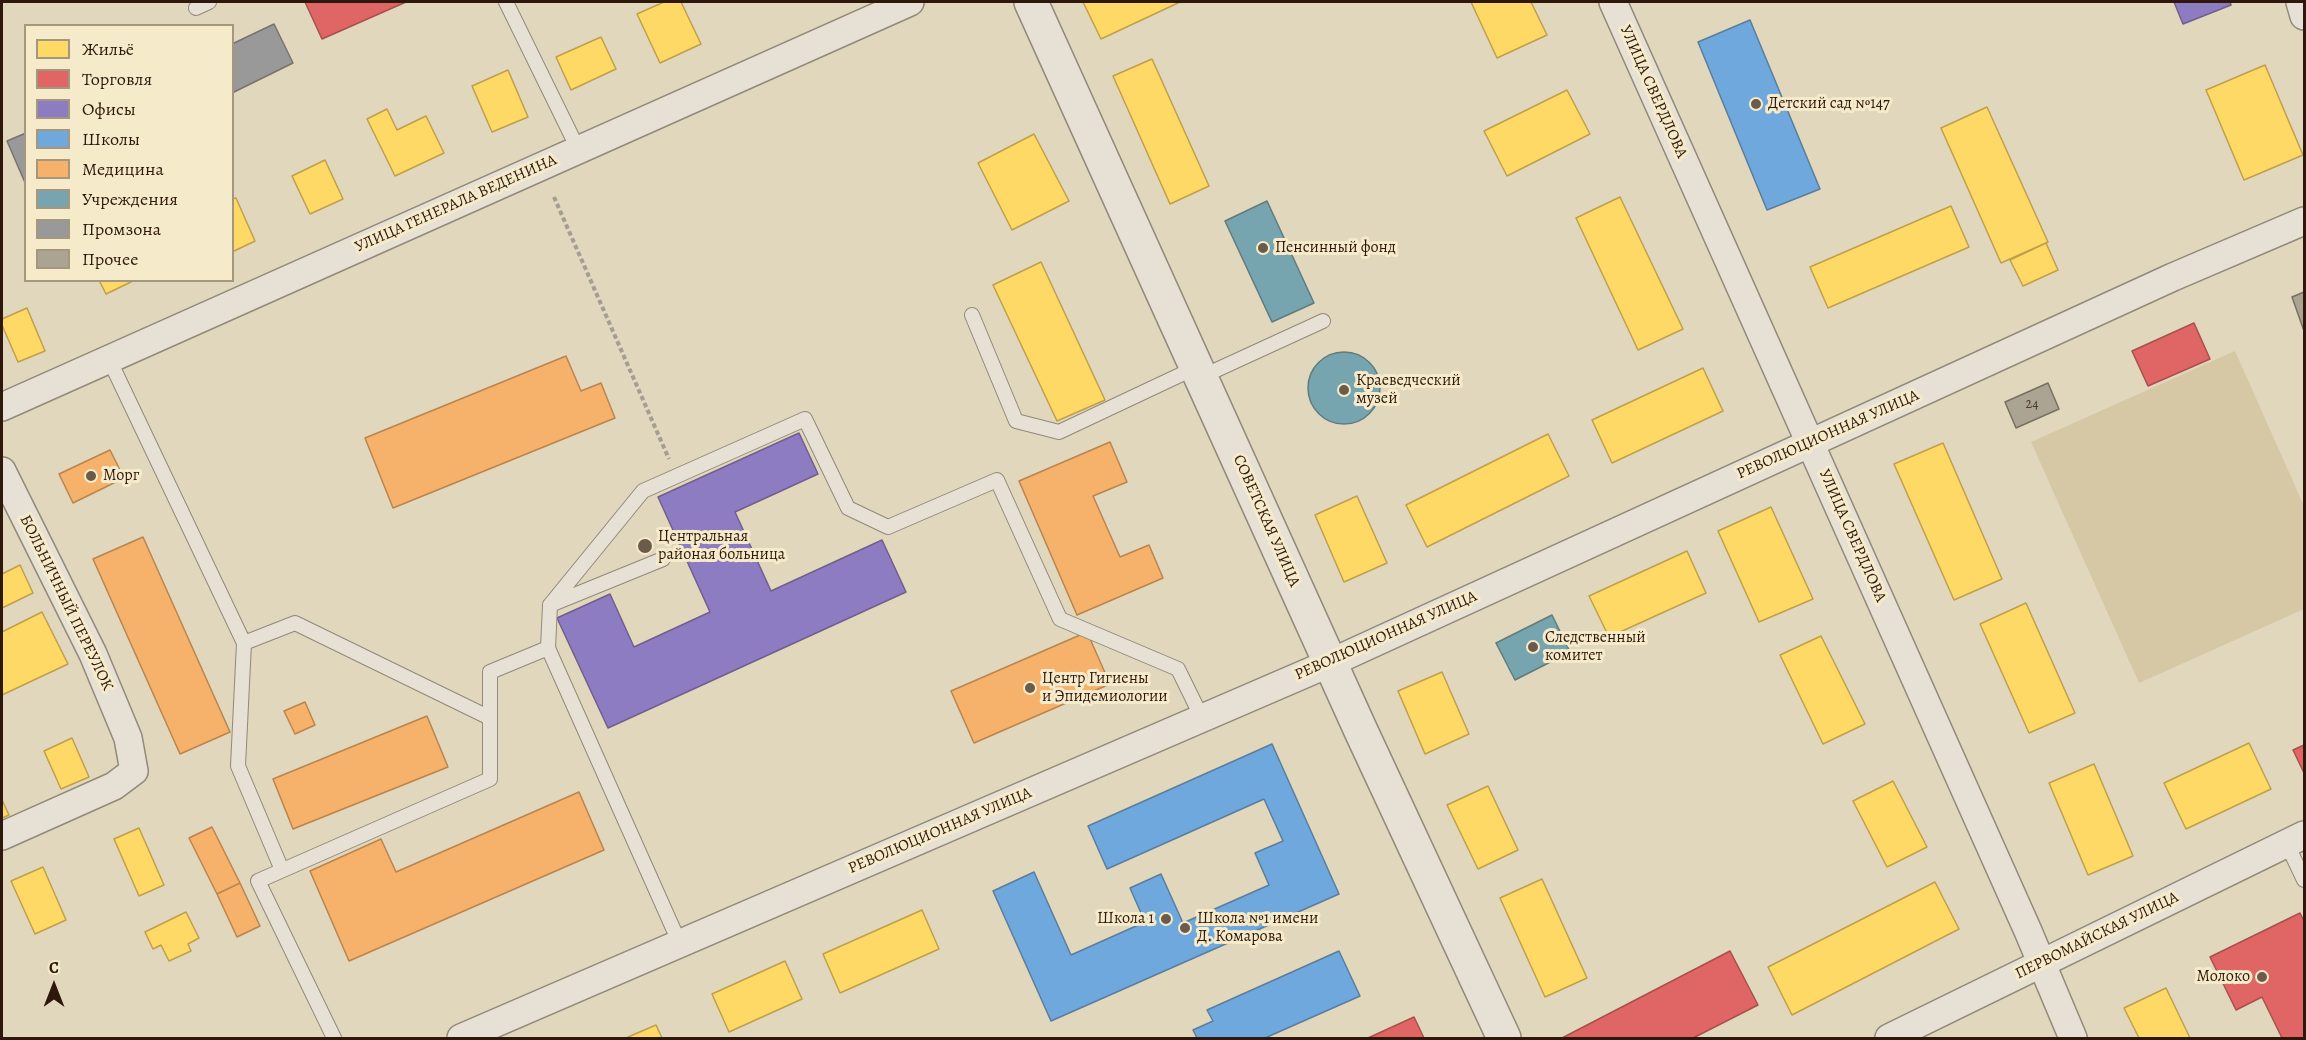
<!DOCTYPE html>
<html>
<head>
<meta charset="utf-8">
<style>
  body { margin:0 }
  #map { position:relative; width:2306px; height:1040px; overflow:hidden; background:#e0d7bc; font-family:Alegreya,serif }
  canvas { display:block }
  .frame { position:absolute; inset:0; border:3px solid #2d180b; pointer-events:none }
  .legend { position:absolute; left:24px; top:24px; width:210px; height:258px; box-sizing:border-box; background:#f5eaca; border:2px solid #a5967e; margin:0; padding:8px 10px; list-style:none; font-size:18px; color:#2d180b }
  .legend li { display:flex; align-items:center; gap:12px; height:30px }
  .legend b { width:30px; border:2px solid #a5967e }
  .north { position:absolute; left:24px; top:956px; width:60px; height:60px; -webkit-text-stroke:4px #f5eaca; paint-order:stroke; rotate:0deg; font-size:16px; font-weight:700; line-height:24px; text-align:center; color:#2d180b }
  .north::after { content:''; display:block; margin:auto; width:21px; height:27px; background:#2d180b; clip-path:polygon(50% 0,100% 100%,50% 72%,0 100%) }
</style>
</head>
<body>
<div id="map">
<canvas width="2306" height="1040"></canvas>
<div class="frame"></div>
<ul class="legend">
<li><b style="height:16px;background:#ffd966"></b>Жильё</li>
<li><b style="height:16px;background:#e06666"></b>Торговля</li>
<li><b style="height:16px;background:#8e7cc3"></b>Офисы</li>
<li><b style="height:16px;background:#6fa8dc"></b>Школы</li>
<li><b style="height:16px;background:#f6b26b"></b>Медицина</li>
<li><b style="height:16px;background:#76a5af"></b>Учреждения</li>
<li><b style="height:16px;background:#999"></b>Промзона</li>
<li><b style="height:16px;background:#aca492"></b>Прочее</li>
</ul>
<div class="north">С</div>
</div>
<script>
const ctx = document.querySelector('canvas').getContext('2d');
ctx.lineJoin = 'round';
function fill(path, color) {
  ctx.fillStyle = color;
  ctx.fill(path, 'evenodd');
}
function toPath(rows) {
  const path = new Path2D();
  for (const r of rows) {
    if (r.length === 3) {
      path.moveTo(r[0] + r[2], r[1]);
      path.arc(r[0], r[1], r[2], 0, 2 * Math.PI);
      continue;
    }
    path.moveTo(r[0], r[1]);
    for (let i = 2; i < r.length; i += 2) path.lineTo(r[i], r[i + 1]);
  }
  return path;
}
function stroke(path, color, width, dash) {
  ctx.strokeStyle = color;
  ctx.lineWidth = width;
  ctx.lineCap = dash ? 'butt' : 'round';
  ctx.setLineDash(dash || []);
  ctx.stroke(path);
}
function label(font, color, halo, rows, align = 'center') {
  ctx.font = font + ' Alegreya,serif';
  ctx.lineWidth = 6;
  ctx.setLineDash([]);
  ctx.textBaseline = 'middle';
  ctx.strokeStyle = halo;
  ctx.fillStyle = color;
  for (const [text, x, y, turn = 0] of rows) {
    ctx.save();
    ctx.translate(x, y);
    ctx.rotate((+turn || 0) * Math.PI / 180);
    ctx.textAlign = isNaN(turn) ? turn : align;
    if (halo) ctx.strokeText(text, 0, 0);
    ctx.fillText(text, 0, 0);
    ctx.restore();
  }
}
const green = toPath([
  [2235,351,2304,506,2304,609,2139,683,2031,442]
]);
const homes = toPath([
  [664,2,681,2,701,44,660,63,637,14,664,2],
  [1083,2,1180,2,1101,39,1083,2],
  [1471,2,1531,2,1547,35,1497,58,1471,2],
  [601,37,616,69,571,90,556,57,601,37],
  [1152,59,1209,186,1170,204,1113,76,1152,59],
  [2265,65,2303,155,2244,180,2206,90,2265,65],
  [508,70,528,117,492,132,472,86,508,70],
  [1567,90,1590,134,1507,176,1484,131,1567,90],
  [1987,107,2048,242,2001,263,1941,128,1987,107],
  [387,109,397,130,426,116,444,153,395,176,367,119,387,109],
  [1034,134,1069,201,1012,230,978,163,1034,134],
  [325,160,343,199,310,214,292,176,325,160],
  [1620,197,1683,329,1638,350,1576,218,1620,197],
  [236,198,255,241,232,252,232,199,236,198],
  [1951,206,1969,247,1828,308,1810,267,1951,206],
  [2046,243,2058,270,2023,286,2010,260,2046,243],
  [1041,262,1105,400,1057,421,993,285,1041,262],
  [99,280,135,280,106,294,99,280],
  [27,308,45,351,18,362,2,325,2,319,27,308],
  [1703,368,1723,411,1612,463,1592,420,1703,368],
  [1548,434,1569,476,1427,547,1406,505,1548,434],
  [1943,443,2002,579,1954,600,1894,464,1943,443],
  [1357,496,1387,563,1344,582,1315,515,1357,496],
  [1771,507,1813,599,1759,622,1718,531,1771,507],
  [1687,551,1706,593,1609,637,1589,596,1687,551],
  [20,565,33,593,2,608,2,574,20,565],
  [2026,603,2075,713,2029,733,1980,624,2026,603],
  [42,612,68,664,2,695,2,632,42,612],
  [1821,636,1865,724,1823,744,1780,655,1821,636],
  [1442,672,1469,734,1425,754,1398,691,1442,672],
  [72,738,89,777,61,789,44,751,72,738],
  [2249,743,2271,789,2186,829,2164,783,2249,743],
  [2094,764,2133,856,2088,875,2049,783,2094,764],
  [1893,781,1927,847,1887,867,1853,801,1893,781],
  [1488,786,1518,850,1478,869,1447,805,1488,786],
  [2,800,9,815,2,818,2,800],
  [139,828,164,885,139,896,114,839,139,828],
  [43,867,66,920,35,934,11,881,43,867],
  [1542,879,1587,978,1545,997,1500,898,1542,879],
  [1935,882,1959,929,1792,1015,1768,967,1935,882],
  [922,910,939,949,840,993,823,954,922,910],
  [186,912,199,938,188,944,191,951,169,961,161,945,153,949,145,932,186,912],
  [785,961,802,999,729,1032,712,994,785,961],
  [2166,988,2190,1038,2139,1038,2124,1008,2166,988],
  [656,1025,662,1038,629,1038,628,1037,656,1025]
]);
const shops = toPath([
  [305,2,406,2,322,39,305,2],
  [2194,323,2210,359,2148,386,2132,351,2194,323],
  [2304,745,2304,773,2293,750,2304,745],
  [2300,913,2304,921,2304,1038,2282,1038,2262,997,2236,1010,2210,957,2300,913],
  [1730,951,1758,1005,1693,1038,1562,1038,1730,951],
  [1414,1017,1424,1038,1368,1038,1414,1017]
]);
const offices = toPath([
  [2174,2,2230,2,2231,5,2183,24,2174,2],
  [799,433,818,474,735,512,771,591,882,540,906,592,608,728,557,618,610,594,634,647,710,612,658,497,799,433]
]);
const schools = toPath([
  [1750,20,1820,189,1767,210,1698,42,1750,20],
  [1272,744,1339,894,1051,1021,993,891,1034,872,1071,955,1145,922,1130,888,1161,874,1183,923,1269,885,1255,853,1283,841,1264,799,1107,869,1088,826,1272,744],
  [1339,951,1360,996,1265,1038,1197,1038,1193,1030,1213,1021,1207,1010,1339,951]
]);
const health = toPath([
  [566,356,581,391,601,383,615,418,393,508,365,438,566,356],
  [1110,442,1127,482,1093,496,1120,557,1149,545,1163,578,1077,615,1019,481,1110,442],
  [110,450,124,478,73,503,59,474,110,450],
  [143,537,230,732,180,754,93,559,143,537],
  [1087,632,1110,684,974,743,951,691,1087,632],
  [305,702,315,725,295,734,284,711,305,702],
  [427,716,448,767,293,829,273,779,427,716],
  [579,792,604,850,349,961,310,871,381,839,396,872,579,792],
  [212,827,240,883,217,894,189,838,212,827],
  [240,883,260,926,237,937,217,894,240,883]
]);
const public = toPath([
  [1267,201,1314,303,1272,322,1225,221,1267,201],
  [1344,388,36],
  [1552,615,1570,652,1515,680,1496,643,1552,615]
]);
const industry = toPath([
  [274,24,293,63,232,93,232,44,274,24],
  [26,133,26,185,7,141,26,133]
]);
const building = toPath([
  [2304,292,2304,331,2292,297,2304,292],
  [2048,383,2059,409,2016,428,2005,402,2048,383]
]);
const path = toPath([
  [554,197,669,459]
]);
const service = toPath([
  [506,2,578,149],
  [196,8,209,2],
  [972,315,1016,421,1059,432,1197,367],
  [109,359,244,643,238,766,282,870],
  [1201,377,1323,321],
  [550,605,643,491,805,419,848,508,888,527,997,480,1060,619,1178,669,1202,718],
  [244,643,295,623,490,718],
  [548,648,550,605,663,559],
  [2287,844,2304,880],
  [334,1038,258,881,490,779,490,672,548,648,680,944]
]);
const minor = toPath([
  [1613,2,2028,931,2073,1038],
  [2300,2,2304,16],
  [2,407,910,2],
  [2,471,93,654,128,738,134,771,114,786,2,836],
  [461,1038,1330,663,2173,277,2304,221],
  [1889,1038,2304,835]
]);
const tertiary = toPath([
  [1031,2,1361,731,1504,1038]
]);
const markers = [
  [1756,104,6,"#6c5b49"],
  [1263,248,6,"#6c5b49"],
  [1344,390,6,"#6c5b49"],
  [91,476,6,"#6c5b49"],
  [645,546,8,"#6c5b49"],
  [1533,647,6,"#6c5b49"],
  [1030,688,6,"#6c5b49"],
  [1166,919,6,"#6c5b49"],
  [1185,928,6,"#6c5b49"],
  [2262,977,6,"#6c5b49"]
];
const numberNames = [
  ["24",2032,405]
];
const streetNames = [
  ["УЛИЦА СВЕРДЛОВА",1653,92,66],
  ["УЛИЦА ГЕНЕРАЛА ВЕДЕНИНА",456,204,-24],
  ["РЕВОЛЮЦИОННАЯ УЛИЦА",1828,435,-24],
  ["СОВЕТСКАЯ УЛИЦА",1266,521,66],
  ["УЛИЦА СВЕРДЛОВА",1852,536,66],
  ["БОЛЬНИЧНЫЙ ПЕРЕУЛОК",66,603,64],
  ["РЕВОЛЮЦИОННАЯ УЛИЦА",1386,636,-24],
  ["РЕВОЛЮЦИОННАЯ УЛИЦА",940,831,-23],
  ["ПЕРВОМАЙСКАЯ УЛИЦА",2097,936,-26]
];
const poiNames = [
  ["Детский сад №147",1768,104],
  ["Пенсинный фонд",1275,248],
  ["Краеведческий",1356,381],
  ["музей",1356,399],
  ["Морг",103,476],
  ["Центральная",658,537],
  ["районая больница",658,555],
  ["Следственный",1545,638],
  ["комитет",1545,656],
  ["Центр Гигиены",1042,679],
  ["и Эпидемиологии",1042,697],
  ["Школа 1",1154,919,"right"],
  ["Школа №1 имени",1197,919],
  ["Д. Комарова",1197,937],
  ["Молоко",2250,977,"right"]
];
fill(green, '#d6c8a4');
fill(homes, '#ffd966');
stroke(homes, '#c09f4b', 1.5);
fill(shops, '#e06666');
stroke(shops, '#aa4f4b', 1.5);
fill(offices, '#8e7cc3');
stroke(offices, '#715e8c', 1.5);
fill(schools, '#6fa8dc');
stroke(schools, '#5b7d9d', 1.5);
fill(health, '#f6b26b');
stroke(health, '#ba844e', 1.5);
fill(public, '#76a5af');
stroke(public, '#607b7e', 1.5);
fill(industry, '#999');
stroke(industry, '#79726e', 1.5);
fill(building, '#aca492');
stroke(building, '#787061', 1.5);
stroke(service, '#918979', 16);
stroke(minor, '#918979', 30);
stroke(tertiary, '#918979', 36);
stroke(path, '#a39d92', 4, [4.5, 3]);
stroke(service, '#e6e1d4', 14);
stroke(minor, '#e6e1d4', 27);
stroke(tertiary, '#e6e1d4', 33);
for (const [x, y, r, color] of markers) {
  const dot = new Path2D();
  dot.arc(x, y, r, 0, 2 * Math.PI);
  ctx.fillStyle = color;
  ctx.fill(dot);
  stroke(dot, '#f5eaca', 2);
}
label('14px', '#4d3b2d', null, numberNames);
label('16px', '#2d180b', '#f5eaca', streetNames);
label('16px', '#2d180b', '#f5eaca', poiNames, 'left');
</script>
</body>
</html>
